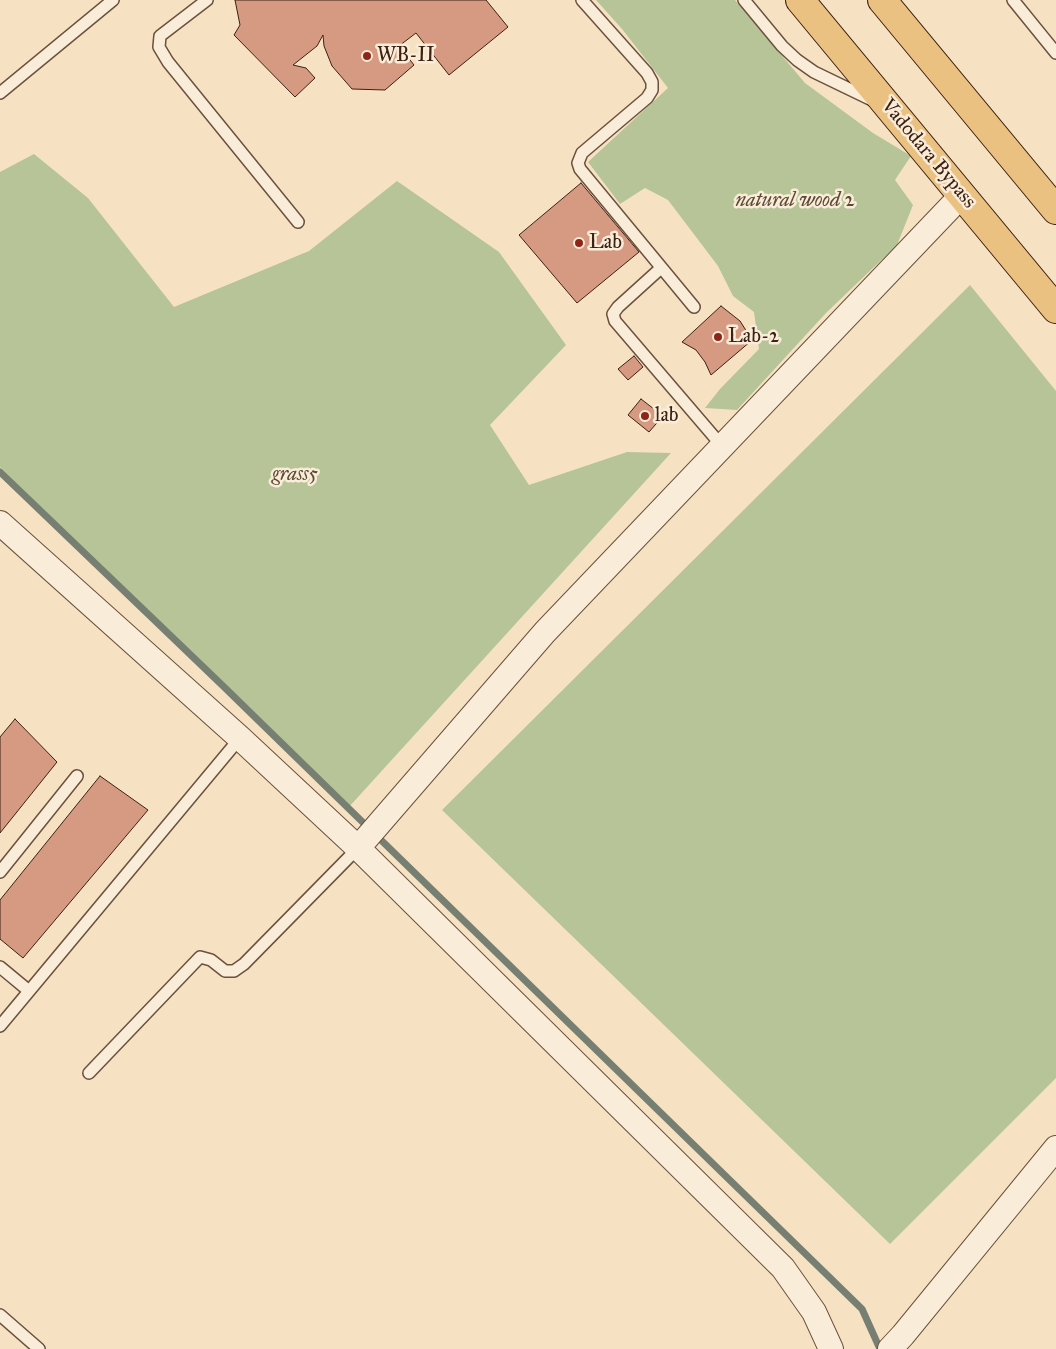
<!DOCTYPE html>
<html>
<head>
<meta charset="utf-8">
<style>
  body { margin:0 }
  canvas { display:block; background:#f6e2c3 }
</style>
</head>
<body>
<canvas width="1056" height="1349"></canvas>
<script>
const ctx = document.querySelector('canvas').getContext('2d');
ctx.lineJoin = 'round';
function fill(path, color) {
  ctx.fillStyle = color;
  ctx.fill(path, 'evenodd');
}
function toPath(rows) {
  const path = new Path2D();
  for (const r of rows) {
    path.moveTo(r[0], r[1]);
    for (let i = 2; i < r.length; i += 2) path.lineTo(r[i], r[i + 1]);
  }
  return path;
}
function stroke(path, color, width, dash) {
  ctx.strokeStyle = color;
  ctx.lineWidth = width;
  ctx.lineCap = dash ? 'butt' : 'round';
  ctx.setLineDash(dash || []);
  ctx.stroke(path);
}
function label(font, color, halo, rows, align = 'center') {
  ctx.font = font + ' "IM FELL Great Primer",serif';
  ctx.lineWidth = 5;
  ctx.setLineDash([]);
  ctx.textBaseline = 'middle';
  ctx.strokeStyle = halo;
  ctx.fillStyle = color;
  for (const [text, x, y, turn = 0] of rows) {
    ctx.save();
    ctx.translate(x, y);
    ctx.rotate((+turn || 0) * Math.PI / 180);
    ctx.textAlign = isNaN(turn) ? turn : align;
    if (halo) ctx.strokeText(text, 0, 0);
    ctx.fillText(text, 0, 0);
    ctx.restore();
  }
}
const green = toPath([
  [596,0,735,0,805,83,873,133,911,156,895,180,913,205,897,245,826,313,737,410,705,408,720,389,759,349,754,312,733,296,718,266,668,200,645,188,620,204,588,162,668,88,622,29],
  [34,154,88,198,174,307,309,251,397,181,499,252,566,345,490,425,529,485,627,452,671,453,348,808,0,467,0,172],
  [970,285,1056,391,1056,1078,890,1244,442,810]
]);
const stream = toPath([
  [0,472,222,685,862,1309,880,1349]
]);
const building = toPath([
  [235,0,486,0,508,27,449,75,416,33,399,46,414,65,385,90,352,89,332,66,324,46,323,35,317,46,293,65,306,68,315,78,295,97,234,35,240,25,235,0],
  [581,183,639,252,577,303,519,235,581,183],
  [721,306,740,321,747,332,751,341,711,375,705,362,696,350,682,342,721,306],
  [634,356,643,367,628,380,618,369,634,356],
  [641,399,663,416,649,432,628,415,641,399],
  [15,719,57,762,0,833,0,737,15,719],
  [100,776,148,810,23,958,0,939,0,900,100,776]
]);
const service = toPath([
  [207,0,160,36,159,47,168,62,298,222],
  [582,0,647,73,652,82,652,90,647,98,582,153,578,163,580,169,694,307],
  [744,0,782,46,797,60,814,72,872,100],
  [1013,0,1056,53],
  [0,93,113,0],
  [661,268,618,307,613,314,615,321,722,446],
  [0,872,77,776],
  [0,967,29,991],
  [0,1026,240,738],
  [89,1073,200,957,211,960,225,971,234,971,244,964,358,848],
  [0,1315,39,1349]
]);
const minor = toPath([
  [0,523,240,738,358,848,783,1268,814,1312,831,1349],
  [358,848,545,632,962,195],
  [890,1349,903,1335,1056,1148]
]);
const trunk = toPath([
  [800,0,1056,309],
  [882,0,1056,210]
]);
const markers = [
  [367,56,5,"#8f2418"],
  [579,243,5,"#8f2418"],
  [718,337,5,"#8f2418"],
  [645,416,5,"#8f2418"]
];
const poiNames = [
  ["WB-II",377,56],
  ["Lab",589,243],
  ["Lab-2",728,337],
  ["lab",655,416]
];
const streetNames = [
  ["Vadodara Bypass",928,154,50]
];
const parkNames = [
  ["natural wood 2",795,201],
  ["grass5",295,475]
];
fill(green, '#b6c498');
stroke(stream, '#777f72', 7);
fill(building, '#d69982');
stroke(building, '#3d2112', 1);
stroke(service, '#6b513e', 14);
stroke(minor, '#6b513e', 26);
stroke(trunk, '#3d2112', 30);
stroke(service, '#f9ecd8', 11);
stroke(minor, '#f9ecd8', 24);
stroke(trunk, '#ebc182', 28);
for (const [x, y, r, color] of markers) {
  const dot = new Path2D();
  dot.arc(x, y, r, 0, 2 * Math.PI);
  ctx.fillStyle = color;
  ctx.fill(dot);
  stroke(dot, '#f9ecd8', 2);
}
label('20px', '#3d2112', '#f9ecd8', poiNames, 'left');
label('20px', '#3d2112', '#f9ecd8', streetNames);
label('italic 20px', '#5b4a34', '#f9ecd8', parkNames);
</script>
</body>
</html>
